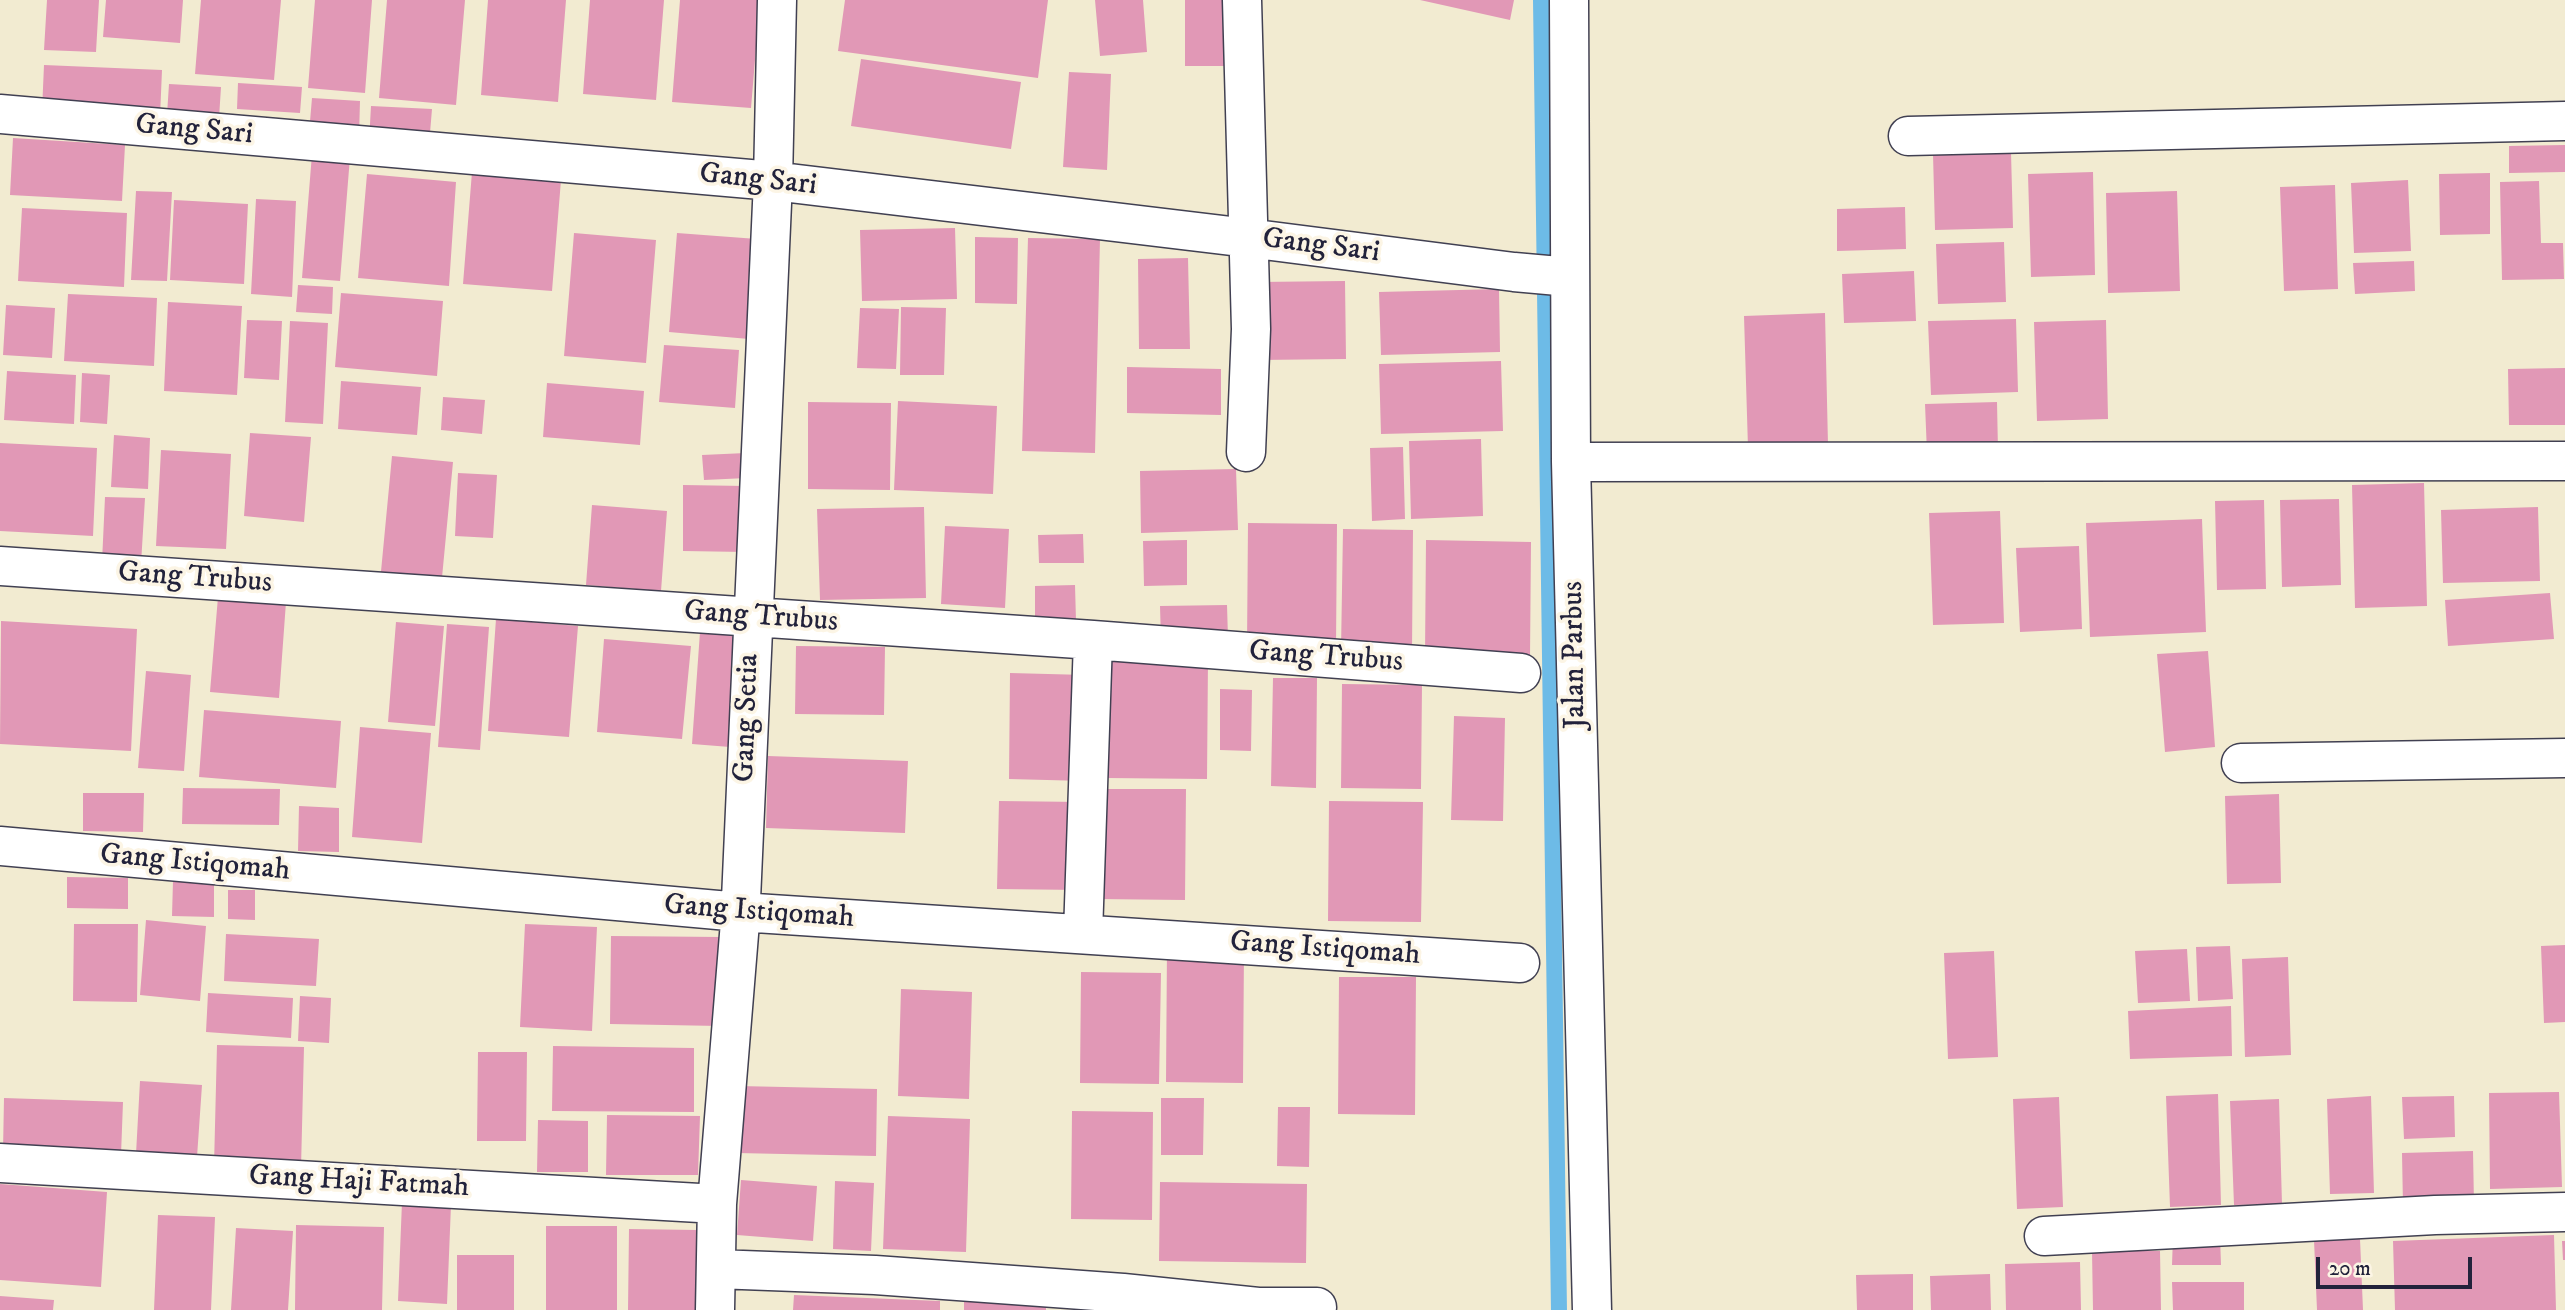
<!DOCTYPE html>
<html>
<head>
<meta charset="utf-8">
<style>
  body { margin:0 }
  #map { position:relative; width:2565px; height:1310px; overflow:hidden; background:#f2ebd1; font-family:"IM FELL DW Pica",serif }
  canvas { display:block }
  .scale { position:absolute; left:2316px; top:1257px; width:156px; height:32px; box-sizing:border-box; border:4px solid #22223b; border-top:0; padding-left:9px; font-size:21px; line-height:24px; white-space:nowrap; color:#22223b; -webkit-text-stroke:5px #fcf5e5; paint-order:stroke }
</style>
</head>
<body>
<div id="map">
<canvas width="2565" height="1310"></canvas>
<div class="scale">20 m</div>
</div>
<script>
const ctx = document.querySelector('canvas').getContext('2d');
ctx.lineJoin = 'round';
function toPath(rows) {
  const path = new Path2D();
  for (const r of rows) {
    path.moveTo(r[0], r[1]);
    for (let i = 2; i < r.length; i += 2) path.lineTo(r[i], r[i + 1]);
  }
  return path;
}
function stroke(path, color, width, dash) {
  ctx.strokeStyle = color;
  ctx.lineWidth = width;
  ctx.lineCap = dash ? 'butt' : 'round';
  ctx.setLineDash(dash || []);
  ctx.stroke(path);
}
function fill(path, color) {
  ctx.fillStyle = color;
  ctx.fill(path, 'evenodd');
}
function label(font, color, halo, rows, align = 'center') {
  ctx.font = font + ' "IM FELL DW Pica",serif';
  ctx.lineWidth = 7;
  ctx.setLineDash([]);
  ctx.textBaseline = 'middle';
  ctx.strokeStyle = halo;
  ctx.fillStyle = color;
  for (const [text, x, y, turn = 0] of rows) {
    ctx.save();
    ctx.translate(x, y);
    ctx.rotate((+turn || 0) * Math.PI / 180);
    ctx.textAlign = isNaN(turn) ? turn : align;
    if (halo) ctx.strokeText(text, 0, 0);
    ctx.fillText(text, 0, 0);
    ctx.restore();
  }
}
const stream = toPath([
  [1541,0,1559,1310]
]);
const building = toPath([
  [47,0,99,0,96,52,44,50],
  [106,0,183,0,180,43,103,37],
  [201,0,281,0,274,80,195,74],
  [315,0,372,0,365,93,308,88],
  [387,0,465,0,456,105,379,98],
  [488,0,566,0,558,102,481,95],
  [590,0,664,0,656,100,583,94],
  [680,0,760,0,751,108,672,102],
  [845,0,1048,0,1038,78,838,51],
  [1095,0,1143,0,1147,52,1100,56],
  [1185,0,1228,0,1228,66,1185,66],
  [1420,0,1514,0,1510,20],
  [861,59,1021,82,1011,149,851,126],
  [44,65,162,70,160,117,42,111],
  [1069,72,1111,74,1107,170,1063,167],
  [238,83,302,87,300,113,237,109],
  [169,84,221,87,219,118,167,115],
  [312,98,360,101,359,136,309,133],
  [371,106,432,109,429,145,369,142],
  [13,138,125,145,122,201,10,195],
  [2565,145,2565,172,2509,173,2509,146],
  [2011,152,2013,228,1935,230,1933,154],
  [312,154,350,157,340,281,302,278],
  [472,172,561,180,552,291,463,284],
  [2093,172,2095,275,2031,277,2028,174],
  [2490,173,2490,234,2440,235,2439,174],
  [367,174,456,182,449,286,358,278],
  [2408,180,2411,251,2354,253,2351,183],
  [2539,181,2541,243,2563,243,2564,279,2502,280,2500,182],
  [2335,185,2338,289,2284,291,2280,187],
  [136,191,172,192,167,281,131,280],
  [2177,191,2180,291,2108,293,2106,193],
  [256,199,296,201,292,297,251,294],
  [174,200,248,204,244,284,170,280],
  [1905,207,1906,249,1837,251,1837,209],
  [22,208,127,213,124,287,18,281],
  [955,228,957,299,862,301,860,230],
  [574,233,656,240,646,363,564,356],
  [677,233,757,239,749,339,669,332],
  [975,237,1018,238,1017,304,975,303],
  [1028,238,1100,239,1095,453,1022,451],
  [2004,242,2006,302,1938,304,1936,244],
  [1188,258,1190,349,1139,349,1138,259],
  [2414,261,2415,291,2355,294,2353,263],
  [1914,271,1916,321,1844,323,1842,274],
  [1345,281,1346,359,1259,360,1258,282],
  [298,285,333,287,332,314,296,312],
  [1499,289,1500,352,1381,355,1379,292],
  [341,293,443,301,437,376,335,367],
  [68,294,157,298,154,366,64,361],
  [168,302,242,306,237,395,164,391],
  [6,305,55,308,52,358,3,355],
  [901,307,946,308,944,375,900,375],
  [860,308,899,309,896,369,857,368],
  [1825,313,1828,445,1748,448,1744,316],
  [2016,319,2018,392,1931,395,1928,321],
  [247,320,282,321,279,380,244,378],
  [2106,320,2108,419,2037,421,2034,322],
  [290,321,328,323,323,424,285,422],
  [664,345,739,350,735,408,659,402],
  [1501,361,1503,431,1381,434,1379,364],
  [1127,367,1221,369,1221,415,1127,413],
  [2565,368,2565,425,2509,425,2508,369],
  [7,371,76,375,74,424,4,420],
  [82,373,110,375,107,424,80,422],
  [341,381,421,387,417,435,338,429],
  [547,383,644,391,640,445,543,437],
  [443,397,485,400,482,434,441,430],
  [898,401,997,406,993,494,894,490],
  [808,402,891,403,890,490,808,489],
  [1997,402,1998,451,1927,453,1925,404],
  [250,433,311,437,304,522,244,516],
  [114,435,150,438,148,489,111,487],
  [1481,439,1483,516,1411,519,1409,441],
  [0,443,97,448,93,536,0,531],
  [1403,447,1405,519,1372,521,1370,448],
  [161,450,231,454,226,549,156,546],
  [746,453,747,478,704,480,702,455],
  [392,456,453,462,441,588,380,582],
  [1236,469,1238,530,1141,533,1140,471],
  [458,473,497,475,493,538,455,536],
  [2424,483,2427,606,2355,608,2352,485],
  [683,485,745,486,745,552,683,551],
  [105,497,145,498,141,564,102,562],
  [2339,499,2341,585,2282,587,2280,500],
  [2264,500,2266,589,2217,590,2215,501],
  [592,505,667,511,661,591,586,585],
  [924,507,926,598,820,600,817,509],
  [2538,507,2540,581,2443,583,2441,510],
  [2000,511,2004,623,1933,625,1929,513],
  [2202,519,2206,632,2090,637,2086,523],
  [1248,523,1337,524,1336,646,1247,645],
  [945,526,1009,529,1005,608,941,604],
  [1343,529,1413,530,1412,651,1341,650],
  [1083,534,1084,563,1039,563,1038,535],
  [1187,540,1187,585,1144,586,1143,541],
  [1426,540,1531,542,1530,657,1425,655],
  [2079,546,2082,629,2020,632,2016,548],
  [1075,585,1076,621,1035,622,1035,586],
  [2550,593,2554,639,2448,646,2445,600],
  [218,597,286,602,279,698,210,692],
  [1227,605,1228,638,1161,640,1160,606],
  [496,619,578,626,569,737,488,731],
  [1,621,137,629,131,751,0,744],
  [396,622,444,626,435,726,388,722],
  [447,624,489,627,480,750,438,747],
  [700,632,739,635,730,747,692,744],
  [604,639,691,646,682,739,597,732],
  [796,646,885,647,884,715,795,714],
  [2208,651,2215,747,2165,752,2157,654],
  [1109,659,1208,659,1207,779,1107,778],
  [146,671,191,675,184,771,138,768],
  [1010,673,1086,675,1085,781,1009,779],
  [1273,678,1317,678,1316,788,1271,786],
  [1342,684,1422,685,1421,789,1341,788],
  [1220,689,1252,690,1251,751,1220,750],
  [204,710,341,721,336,788,199,777],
  [1454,716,1505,718,1503,821,1451,820],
  [360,727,431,733,422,843,352,837],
  [768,756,908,761,905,833,766,828],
  [183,788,280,789,279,825,182,824],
  [1098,789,1186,789,1185,900,1097,899],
  [83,793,144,793,143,832,83,831],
  [2279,794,2281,883,2227,884,2225,796],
  [999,801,1082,802,1080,890,997,889],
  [1329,801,1423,802,1421,922,1328,921],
  [299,806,339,808,339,852,298,851],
  [67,877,128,878,128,909,67,908],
  [173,881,214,881,214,917,172,916],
  [228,890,255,890,255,920,228,919],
  [146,920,206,926,200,1001,140,995],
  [74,924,138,924,137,1002,73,1001],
  [525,924,597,927,592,1031,520,1027],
  [226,934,319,939,316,986,224,981],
  [611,936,721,937,720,1026,610,1024],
  [2565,945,2565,1022,2544,1023,2541,946],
  [2230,946,2233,999,2198,1001,2196,947],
  [1167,947,1244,948,1243,1083,1166,1082],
  [2187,949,2190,1001,2138,1003,2135,951],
  [1994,951,1998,1057,1948,1059,1944,953],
  [2288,957,2291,1055,2245,1057,2242,959],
  [1081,972,1161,973,1159,1084,1080,1083],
  [1339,977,1416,977,1415,1115,1338,1114],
  [901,989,972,992,969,1099,898,1096],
  [208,993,293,998,291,1038,206,1032],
  [300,996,331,998,329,1043,298,1041],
  [2231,1006,2232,1056,2130,1059,2128,1011],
  [217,1045,304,1047,301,1168,214,1166],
  [553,1046,694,1048,694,1112,552,1111],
  [478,1052,527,1052,526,1141,477,1141],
  [140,1081,202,1085,197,1157,136,1154],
  [738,1086,877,1089,876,1156,737,1153],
  [2559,1092,2562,1187,2490,1189,2489,1093],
  [2218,1094,2221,1205,2170,1207,2166,1096],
  [2371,1096,2374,1193,2330,1194,2327,1099],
  [2454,1096,2455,1137,2404,1139,2402,1097],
  [2059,1097,2063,1207,2017,1209,2013,1099],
  [4,1098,123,1102,121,1155,3,1151],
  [1161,1098,1204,1098,1203,1155,1161,1155],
  [2279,1099,2282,1204,2234,1205,2230,1101],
  [1278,1107,1310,1107,1309,1167,1277,1166],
  [1072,1111,1153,1112,1152,1220,1071,1219],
  [607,1115,700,1116,698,1175,606,1175],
  [888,1116,970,1119,966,1252,883,1249],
  [538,1120,588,1121,588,1172,537,1172],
  [2473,1151,2474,1204,2403,1206,2402,1153],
  [741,1180,817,1186,813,1241,737,1235],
  [835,1181,874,1183,871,1251,833,1249],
  [1160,1182,1307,1184,1306,1263,1159,1261],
  [0,1184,107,1192,101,1287,0,1280],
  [402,1202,451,1205,447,1304,398,1301],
  [158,1215,215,1217,211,1310,154,1310],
  [296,1225,384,1227,382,1310,295,1310],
  [546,1226,617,1226,617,1310,546,1310],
  [236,1228,293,1231,288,1310,231,1310],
  [629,1229,697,1230,696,1310,628,1310],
  [2554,1235,2556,1310,2395,1310,2393,1241],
  [2173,1236,2220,1236,2221,1265,2172,1265],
  [2360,1239,2363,1310,2317,1310,2314,1240],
  [2562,1241,2565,1241,2565,1260,2563,1260],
  [2092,1251,2160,1251,2161,1310,2093,1310],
  [457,1255,514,1255,514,1310,457,1310],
  [2080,1262,2081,1310,2006,1310,2005,1264],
  [1913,1274,1913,1310,1857,1310,1856,1275],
  [1990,1274,1991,1310,1931,1310,1930,1276],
  [2172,1282,2244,1282,2244,1310,2173,1310],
  [794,1295,940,1301,940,1310,793,1310],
  [0,1296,54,1300,53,1310,0,1310],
  [964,1300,1046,1307,1046,1310,964,1310]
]);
const minor = toPath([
  [1242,0,1251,329,1246,452],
  [1569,0,1571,462,1592,1310],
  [0,114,773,181,1248,238,1514,272,1570,277],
  [1908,136,2565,121],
  [1571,462,2565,461],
  [0,566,1093,640,1521,673],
  [2241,763,2565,758],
  [0,846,740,912,1520,963],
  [1083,934,1093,640],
  [0,1163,717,1204],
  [2044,1236,2435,1215,2565,1212],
  [716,1269,875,1275,1123,1293,1258,1307,1317,1307],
  [715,1310,717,1204,740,922,773,181,777,0]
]);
const streetNames = [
  ["Gang Sari",194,131,5],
  ["Gang Sari",758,181,6],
  ["Gang Sari",1321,247,7],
  ["Gang Trubus",195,579,4],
  ["Gang Trubus",761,618,4],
  ["Jalan Parbus",1576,655,-91],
  ["Gang Trubus",1326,658,4],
  ["Gang Setia",748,718,-88],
  ["Gang Istiqomah",195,864,5],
  ["Gang Istiqomah",759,913,4],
  ["Gang Istiqomah",1325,950,4],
  ["Gang Haji Fatmah",359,1183,3]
];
stroke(stream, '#6dbbe7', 16);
fill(building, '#e198b6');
stroke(minor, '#414052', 41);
stroke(minor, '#fff', 38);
label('30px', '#22223b', '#fcf5e5', streetNames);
</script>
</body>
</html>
